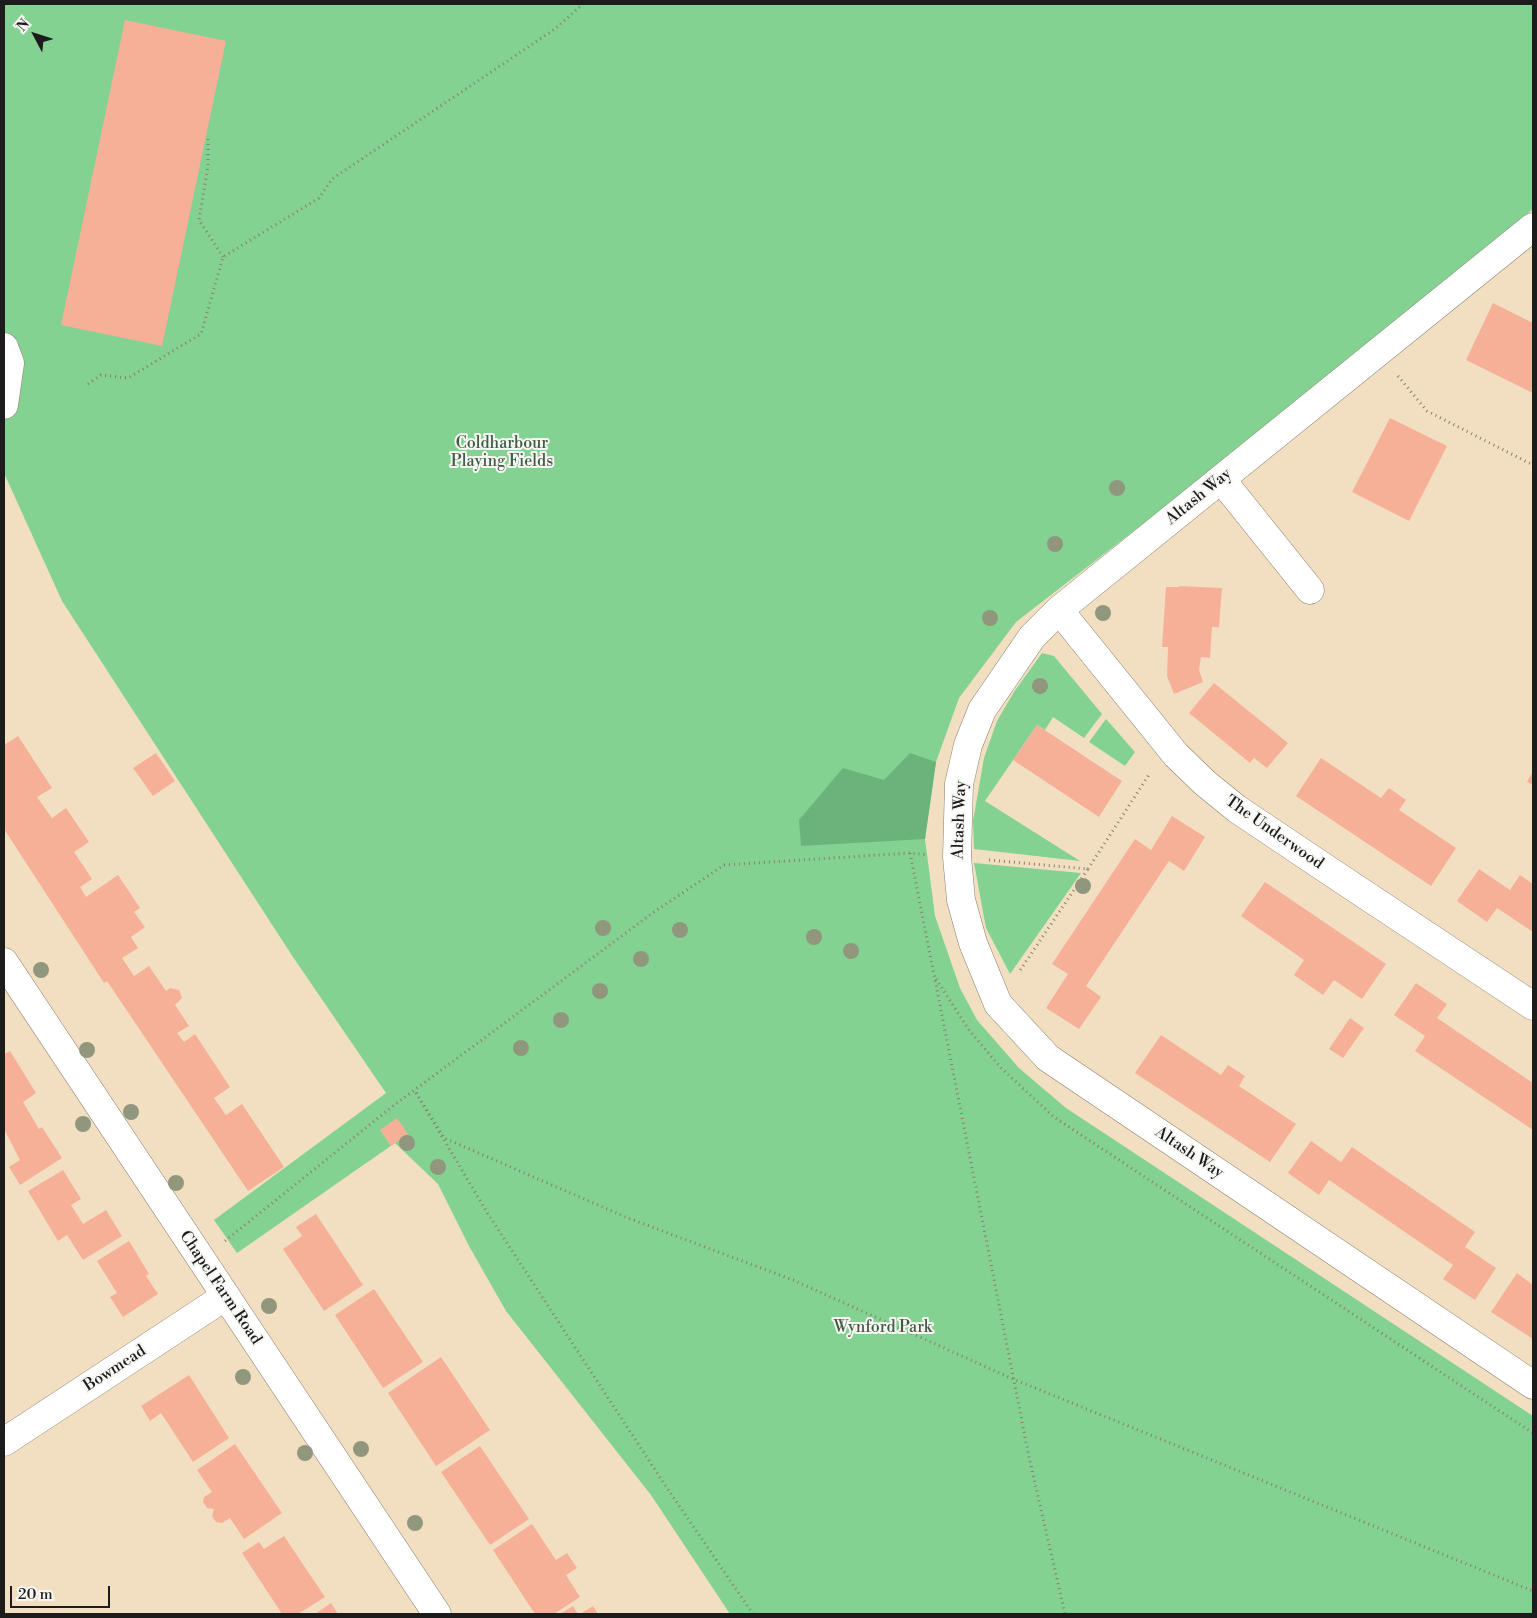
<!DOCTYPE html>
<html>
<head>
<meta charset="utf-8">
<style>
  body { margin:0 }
  #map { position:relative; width:1537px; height:1618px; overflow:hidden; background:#f2dfc2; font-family:"Libre Bodoni",serif }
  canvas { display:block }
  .frame { position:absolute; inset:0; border:5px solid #1c1c1c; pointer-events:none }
  .north { position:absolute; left:10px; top:10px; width:50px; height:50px; -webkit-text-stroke:4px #f6f6f2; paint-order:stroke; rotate:310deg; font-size:14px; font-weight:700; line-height:20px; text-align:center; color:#1c1c1c }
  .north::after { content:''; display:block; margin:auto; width:18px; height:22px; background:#1c1c1c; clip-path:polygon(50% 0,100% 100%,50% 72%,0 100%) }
  .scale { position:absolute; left:10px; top:1586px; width:100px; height:22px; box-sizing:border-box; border:2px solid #1c1c1c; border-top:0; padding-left:6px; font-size:15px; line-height:18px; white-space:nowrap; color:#1c1c1c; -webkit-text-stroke:4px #f6f6f2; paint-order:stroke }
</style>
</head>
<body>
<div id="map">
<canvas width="1537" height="1618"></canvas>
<div class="frame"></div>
<div class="north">N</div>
<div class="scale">20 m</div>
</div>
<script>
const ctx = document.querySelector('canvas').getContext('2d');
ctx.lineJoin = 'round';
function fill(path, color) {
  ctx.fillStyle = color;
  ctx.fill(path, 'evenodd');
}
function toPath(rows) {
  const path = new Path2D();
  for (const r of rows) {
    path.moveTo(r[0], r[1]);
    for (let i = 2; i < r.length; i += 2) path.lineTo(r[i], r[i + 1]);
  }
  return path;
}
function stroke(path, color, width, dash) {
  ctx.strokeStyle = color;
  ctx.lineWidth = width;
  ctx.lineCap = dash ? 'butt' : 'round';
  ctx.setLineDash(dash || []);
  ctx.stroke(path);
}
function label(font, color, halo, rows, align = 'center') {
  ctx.font = font + ' "Libre Bodoni",serif';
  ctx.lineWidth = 4;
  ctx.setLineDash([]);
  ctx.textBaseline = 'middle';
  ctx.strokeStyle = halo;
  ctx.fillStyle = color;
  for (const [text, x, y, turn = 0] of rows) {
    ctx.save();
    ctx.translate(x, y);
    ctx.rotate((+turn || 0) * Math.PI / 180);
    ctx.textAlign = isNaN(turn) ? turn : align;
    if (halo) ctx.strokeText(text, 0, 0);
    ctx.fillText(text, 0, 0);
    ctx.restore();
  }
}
const green = toPath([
  [4,4,1533,4,1533,209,1281,417,1016,622,959,698,936,762,925,839,935,916,960,988,977,1020,1019,1068,1066,1108,1533,1416,1533,1614,730,1614,651,1495,506,1311,469,1246,438,1184,395,1143,237,1253,214,1220,386,1093,293,957,62,601,4,473],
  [1042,653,1054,656,1102,714,1084,738,1053,717,1045,730,1037,725,985,801,1080,861,974,849,973,821,984,758,997,721,1014,692],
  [1106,719,1135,752,1125,766,1089,742],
  [974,863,1081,873,1010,974,986,928]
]);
const forest = toPath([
  [910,753,936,762,925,839,801,846,799,820,843,768,884,780]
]);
const building = toPath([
  [125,20,226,41,162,346,61,325],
  [1493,303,1533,323,1533,393,1466,360],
  [1390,418,1447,446,1409,521,1352,492],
  [1179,586,1222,588,1219,627,1212,627,1210,658,1201,657,1199,670,1203,682,1174,694,1167,676,1168,647,1162,647,1166,587,1179,587],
  [1214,683,1288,743,1267,768,1254,758,1250,763,1189,713],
  [1037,725,1122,781,1099,817,1013,760],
  [18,736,52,788,37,797,52,818,66,808,89,842,74,852,92,879,80,887,86,897,118,875,140,908,134,912,145,927,131,937,138,948,122,958,134,976,149,966,166,991,170,988,179,990,182,998,175,1005,189,1026,177,1033,184,1042,195,1034,230,1087,214,1098,226,1115,242,1104,284,1167,248,1191,107,981,104,983,4,829,4,745],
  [156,753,175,781,153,796,133,768],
  [1321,758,1381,798,1389,788,1406,800,1399,810,1456,848,1431,886,1296,796],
  [1533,771,1533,785,1527,782],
  [1172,816,1205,837,1184,871,1169,861,1086,986,1101,997,1079,1029,1046,1008,1068,974,1052,964,1135,839,1151,850],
  [1479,869,1510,890,1520,875,1533,884,1533,932,1497,908,1487,922,1457,901],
  [1265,882,1386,964,1362,999,1334,980,1323,995,1294,975,1304,960,1241,916],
  [1416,983,1447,1004,1437,1018,1533,1083,1533,1130,1415,1051,1425,1036,1394,1015],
  [1350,1018,1364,1028,1343,1058,1329,1049],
  [1161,1035,1221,1075,1228,1065,1245,1076,1239,1086,1296,1124,1270,1162,1135,1073],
  [10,1051,36,1093,23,1102,39,1129,42,1127,62,1158,20,1185,9,1167,20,1160,4,1129,4,1054],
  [397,1118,408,1134,391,1146,380,1130],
  [1311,1141,1341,1162,1352,1147,1475,1232,1465,1247,1496,1268,1475,1300,1443,1279,1453,1265,1329,1180,1319,1195,1288,1173],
  [63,1170,81,1199,71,1205,83,1224,106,1210,122,1236,83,1260,67,1235,58,1241,28,1191],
  [316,1214,363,1285,324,1311,283,1249,302,1236,296,1227],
  [129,1241,149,1274,146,1276,158,1294,123,1317,110,1297,117,1293,97,1261],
  [1517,1273,1533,1285,1533,1339,1491,1312],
  [374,1289,423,1362,383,1388,335,1315],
  [441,1357,490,1430,436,1466,388,1393],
  [189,1375,229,1438,193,1462,161,1413,150,1421,141,1406],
  [235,1444,282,1513,244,1539,230,1518,222,1523,216,1522,212,1516,214,1509,207,1508,203,1502,204,1497,212,1492,197,1470],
  [480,1446,529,1519,490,1545,441,1472],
  [532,1524,556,1560,567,1553,577,1568,566,1575,580,1597,554,1614,535,1614,493,1550],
  [284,1536,325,1597,298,1614,282,1614,242,1553,259,1542,264,1549],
  [331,1603,338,1614,315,1614],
  [573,1606,578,1614,560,1614],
  [593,1606,598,1614,580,1614]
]);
const path = toPath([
  [208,139,208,166,199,220,223,257],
  [1398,376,1427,411,1533,465],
  [88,384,101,375,128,378,201,334,223,257,319,198,332,179,555,29,583,4],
  [910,853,1029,1457,1065,1614],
  [989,860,1088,869,1019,972],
  [1088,869,1150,773],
  [936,979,969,1030,1002,1069,1054,1117,1533,1433],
  [225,1241,393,1106,654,912,724,865,910,853,928,855],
  [753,1614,663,1482,488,1214,415,1091,444,1138,628,1218,793,1280,1013,1379,1533,1591]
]);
const minor = toPath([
  [1533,227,1059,610,1032,637,982,710,968,745,959,784,957,857,961,900,973,943,998,1004,1048,1058,1533,1385],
  [4,347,10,363,4,405],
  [1221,479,1310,590],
  [1059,610,1176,755,1205,783,1237,809,1343,880,1533,1006],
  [4,962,437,1614],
  [4,1442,226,1296]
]);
const trees = [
  [1117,488],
  [1055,544],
  [1103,613],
  [990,618],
  [1040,686],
  [1083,886],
  [603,928],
  [680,930],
  [814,937],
  [851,951],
  [641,959],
  [41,970],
  [600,991],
  [561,1020],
  [521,1048],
  [87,1050],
  [131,1112],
  [83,1124],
  [407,1143],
  [438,1167],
  [176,1183],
  [269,1306],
  [243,1377],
  [361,1449],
  [305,1453],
  [415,1523]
];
const parkNames = [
  ["Coldharbour",502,444],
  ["Playing Fields",502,462],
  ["Wynford Park",883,1328]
];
const streetNames = [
  ["Altash Way",1199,497,-39],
  ["Altash Way",960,820,-88],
  ["The Underwood",1274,833,35],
  ["Altash Way",1189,1153,34],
  ["Chapel Farm Road",220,1288,56],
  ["Bowmead",115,1369,-33]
];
fill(green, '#83d292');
fill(forest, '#6ab47c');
fill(building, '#f6b097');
stroke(minor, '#877e6f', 29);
stroke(path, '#877e6f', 3, [1, 4]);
stroke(minor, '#fff', 28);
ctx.fillStyle = '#90977d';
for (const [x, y] of trees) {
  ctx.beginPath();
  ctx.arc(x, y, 8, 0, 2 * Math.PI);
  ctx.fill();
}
label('16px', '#405c45', '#f6f6f2', parkNames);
label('16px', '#1c1c1c', '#f6f6f2', streetNames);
</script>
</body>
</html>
